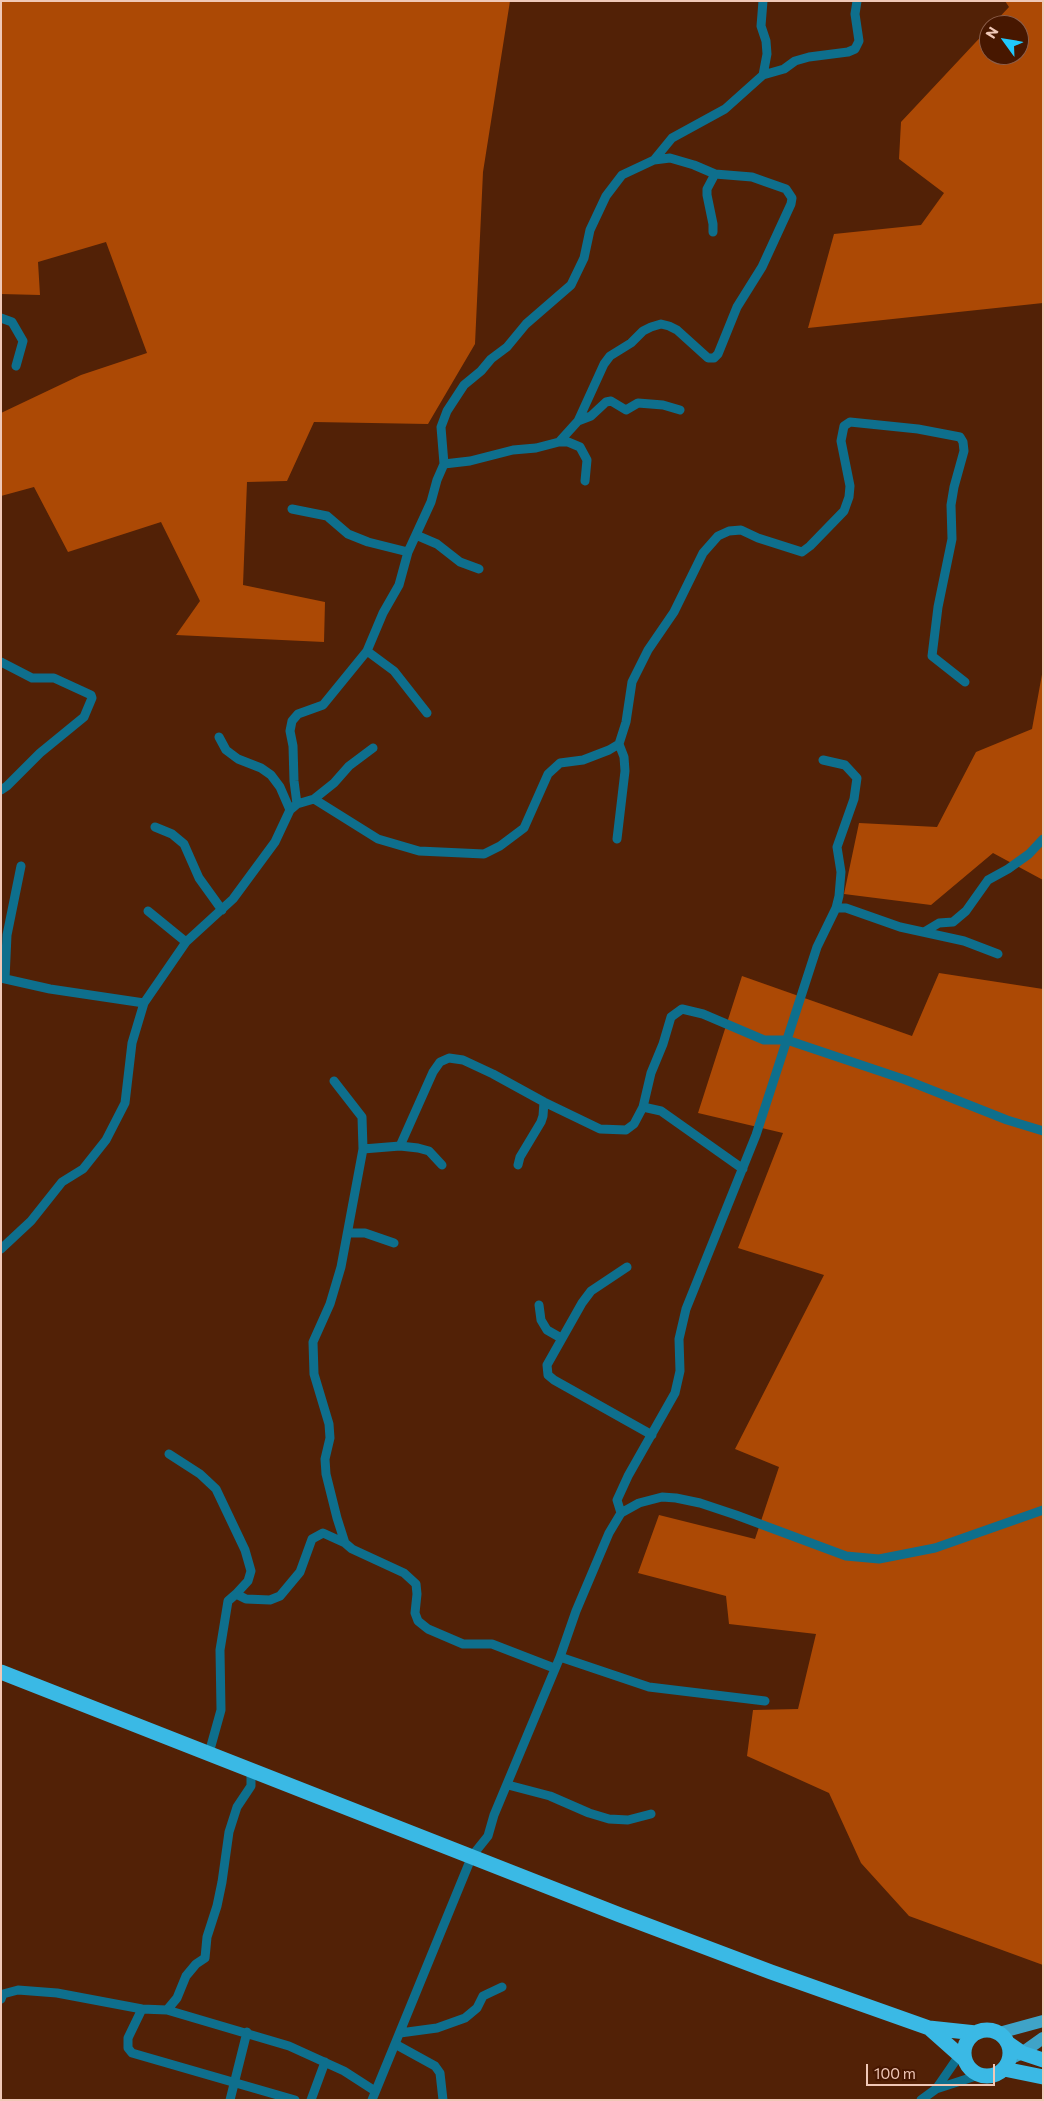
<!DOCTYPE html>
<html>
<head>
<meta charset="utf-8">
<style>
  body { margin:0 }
  #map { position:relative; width:1044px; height:2101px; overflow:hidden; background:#522106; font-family:Commissioner,sans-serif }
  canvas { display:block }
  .frame { position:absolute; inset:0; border:2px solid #f0c8b7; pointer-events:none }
  .north { position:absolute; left:979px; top:15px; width:50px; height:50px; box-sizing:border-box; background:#471700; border:1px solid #8b5e49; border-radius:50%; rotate:302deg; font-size:14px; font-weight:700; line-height:20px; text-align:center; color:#f0c8b7 }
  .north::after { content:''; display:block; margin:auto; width:18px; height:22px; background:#20c9fd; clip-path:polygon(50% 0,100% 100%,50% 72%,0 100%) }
  .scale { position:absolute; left:866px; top:2064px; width:129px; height:22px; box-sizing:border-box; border:2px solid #f0c8b7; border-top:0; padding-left:6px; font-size:15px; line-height:18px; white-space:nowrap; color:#f0c8b7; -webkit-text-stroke:4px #471700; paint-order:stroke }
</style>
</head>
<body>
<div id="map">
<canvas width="1044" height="2101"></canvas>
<div class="frame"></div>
<div class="north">N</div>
<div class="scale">100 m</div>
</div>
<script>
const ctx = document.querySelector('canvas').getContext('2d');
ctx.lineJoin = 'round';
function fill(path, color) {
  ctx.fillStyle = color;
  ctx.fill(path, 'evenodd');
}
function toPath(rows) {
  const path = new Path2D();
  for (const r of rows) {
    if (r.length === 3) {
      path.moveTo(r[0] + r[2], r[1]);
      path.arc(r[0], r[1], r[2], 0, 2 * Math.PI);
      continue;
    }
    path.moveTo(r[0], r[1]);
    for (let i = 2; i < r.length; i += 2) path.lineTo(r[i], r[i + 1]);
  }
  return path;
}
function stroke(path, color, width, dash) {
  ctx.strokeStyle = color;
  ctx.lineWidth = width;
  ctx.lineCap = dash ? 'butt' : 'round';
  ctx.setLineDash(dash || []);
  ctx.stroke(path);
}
const forest = toPath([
  [1,1,510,1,483,172,475,344,428,424,314,422,287,481,247,482,243,585,325,602,324,642,176,635,200,601,161,522,68,552,34,487,1,496,1,413,81,375,147,353,106,242,38,262,40,295,1,294],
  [1005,1,1043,1,1043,303,808,328,834,234,921,225,944,193,899,159,901,122,989,28,989,55,1019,55,1019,25,992,25,1009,7],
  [1043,669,1043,880,993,853,931,905,844,894,859,823,937,827,976,752,1032,729],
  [939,973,1043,989,1043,1965,909,1916,861,1863,829,1793,747,1756,753,1710,798,1709,816,1634,729,1624,726,1596,638,1573,659,1515,755,1539,779,1467,735,1449,824,1275,738,1248,783,1133,698,1113,742,976,912,1036]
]);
const street = toPath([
  [763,75,784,69,795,61,809,57,848,52,855,49,859,41,855,14,857,1],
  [713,232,713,224,707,195,707,189,715,174],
  [1,318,12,322,23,341,16,366],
  [578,421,604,364,610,356,631,343,643,331,651,327,661,324,669,326,677,330,708,358,714,358,718,354,737,307,762,267,791,204,792,198,786,189,766,182,752,177,715,174,694,165,670,158,654,160],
  [559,442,578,421,591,416,606,402,611,401,626,410,638,403,663,405,680,410],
  [444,464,470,461,513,450,536,448,559,442,568,442,580,447,587,460,585,481],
  [292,509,327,516,348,534,368,542,408,552],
  [416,535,437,544,460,562,479,569],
  [367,651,394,671,427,713],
  [1,662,32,678,54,678,91,695,92,698,84,717,40,753,7,786,1,790],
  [219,737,226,750,238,759,261,768,271,775,280,787,290,810],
  [314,799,334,783,349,766,373,748],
  [297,804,294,781,293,746,290,731,292,721,298,714,323,705,367,651,383,613,399,585,408,552,431,502,437,480,444,464,441,427,447,411,464,385,481,371,491,359,507,347,526,324,571,285,584,258,590,230,606,196,622,175,654,160,672,138,725,109,763,75,767,54,766,41,761,26,763,1],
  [155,827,172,834,184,844,199,878,222,910],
  [617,839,625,771,624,757,619,744],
  [836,908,846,908,900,927,964,941,998,954],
  [148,911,186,942],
  [924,932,939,923,953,922,966,911,988,880,1008,869,1029,854,1043,839],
  [1,978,50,989,144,1003],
  [5,979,7,935,21,866],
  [334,1081,362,1117,363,1149,341,1267,330,1304,313,1342,314,1374,329,1424,330,1438,325,1459,326,1474,337,1518,345,1543],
  [643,1107,651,1073,663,1044,671,1017,682,1009,703,1014,764,1040,787,1040,906,1080,1007,1120,1043,1131],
  [400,1146,433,1072,440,1062,449,1058,463,1060,493,1074,544,1102,600,1129,626,1130,634,1124,643,1107,661,1111,743,1169],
  [363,1149,400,1146,418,1148,429,1151,442,1165],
  [518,1165,520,1157,541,1122,543,1116,544,1102],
  [348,1233,365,1233,394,1243],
  [1,1249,31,1221,62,1182,83,1169,106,1140,125,1103,132,1043,144,1003,186,942,233,899,275,842,290,810,297,804,314,799,378,839,419,851,484,854,500,846,524,828,548,774,560,763,583,760,609,750,619,744,626,722,632,682,648,650,674,612,703,553,718,536,729,531,741,530,758,538,802,552,810,546,844,511,849,497,850,486,841,441,844,426,850,422,918,429,960,437,963,442,964,451,954,487,951,505,952,539,938,607,932,656,965,682],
  [627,1267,591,1291,582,1303,547,1365,548,1375,554,1380,652,1435],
  [539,1305,541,1320,547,1330,561,1338],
  [169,1454,200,1474,216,1489,245,1550,251,1571,248,1581,236,1594],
  [621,1513,639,1503,662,1497,676,1498,700,1503,736,1515,846,1556,879,1559,935,1548,1043,1510],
  [560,1657,649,1687,765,1701],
  [209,1753,221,1710,220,1650,228,1601,236,1594,246,1599,270,1600,280,1596,300,1572,312,1539,323,1533,345,1543,352,1549,404,1573,416,1584,417,1594,415,1613,418,1621,428,1629,463,1644,492,1644,554,1668],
  [508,1785,550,1796,589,1813,609,1819,628,1820,651,1814],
  [1,1999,3,1994,18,1990,57,1993,142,2009,167,2010,289,2046,344,2071,375,2091],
  [142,2009,128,2038,128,2048,132,2053,295,2100],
  [167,2010,177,1998,186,1976,196,1964,205,1958,207,1937,217,1906,222,1882,229,1832,237,1807,251,1786,251,1770],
  [400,2033,437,2028,465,2018,477,2008,483,1996,502,1987],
  [395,2044,435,2066,440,2073,443,2100],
  [936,2089,965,2047],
  [230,2100,247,2032],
  [311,2100,325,2062],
  [372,2100,472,1856,488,1836,494,1815,560,1657,576,1611,609,1533,621,1513,617,1500,628,1476,675,1393,680,1371,679,1339,686,1309,756,1135,817,947,836,908,839,896,841,872,837,847,854,799,857,778,845,765,823,760],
  [921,2100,936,2089,979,2075]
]);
const primary = toPath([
  [999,2033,1043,2021],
  [1010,2059,1022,2053,1043,2038]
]);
const highway = toPath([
  [1,1672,620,1915,771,1972,929,2028,976,2033],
  [929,2028,965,2060],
  [987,2053,23],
  [1009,2044,1022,2053,1043,2060],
  [1004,2069,1043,2077]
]);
fill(forest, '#ac4905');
stroke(street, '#0e6f8d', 9);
stroke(primary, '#3fa3c7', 12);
stroke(highway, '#3ab9e5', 15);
</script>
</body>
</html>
